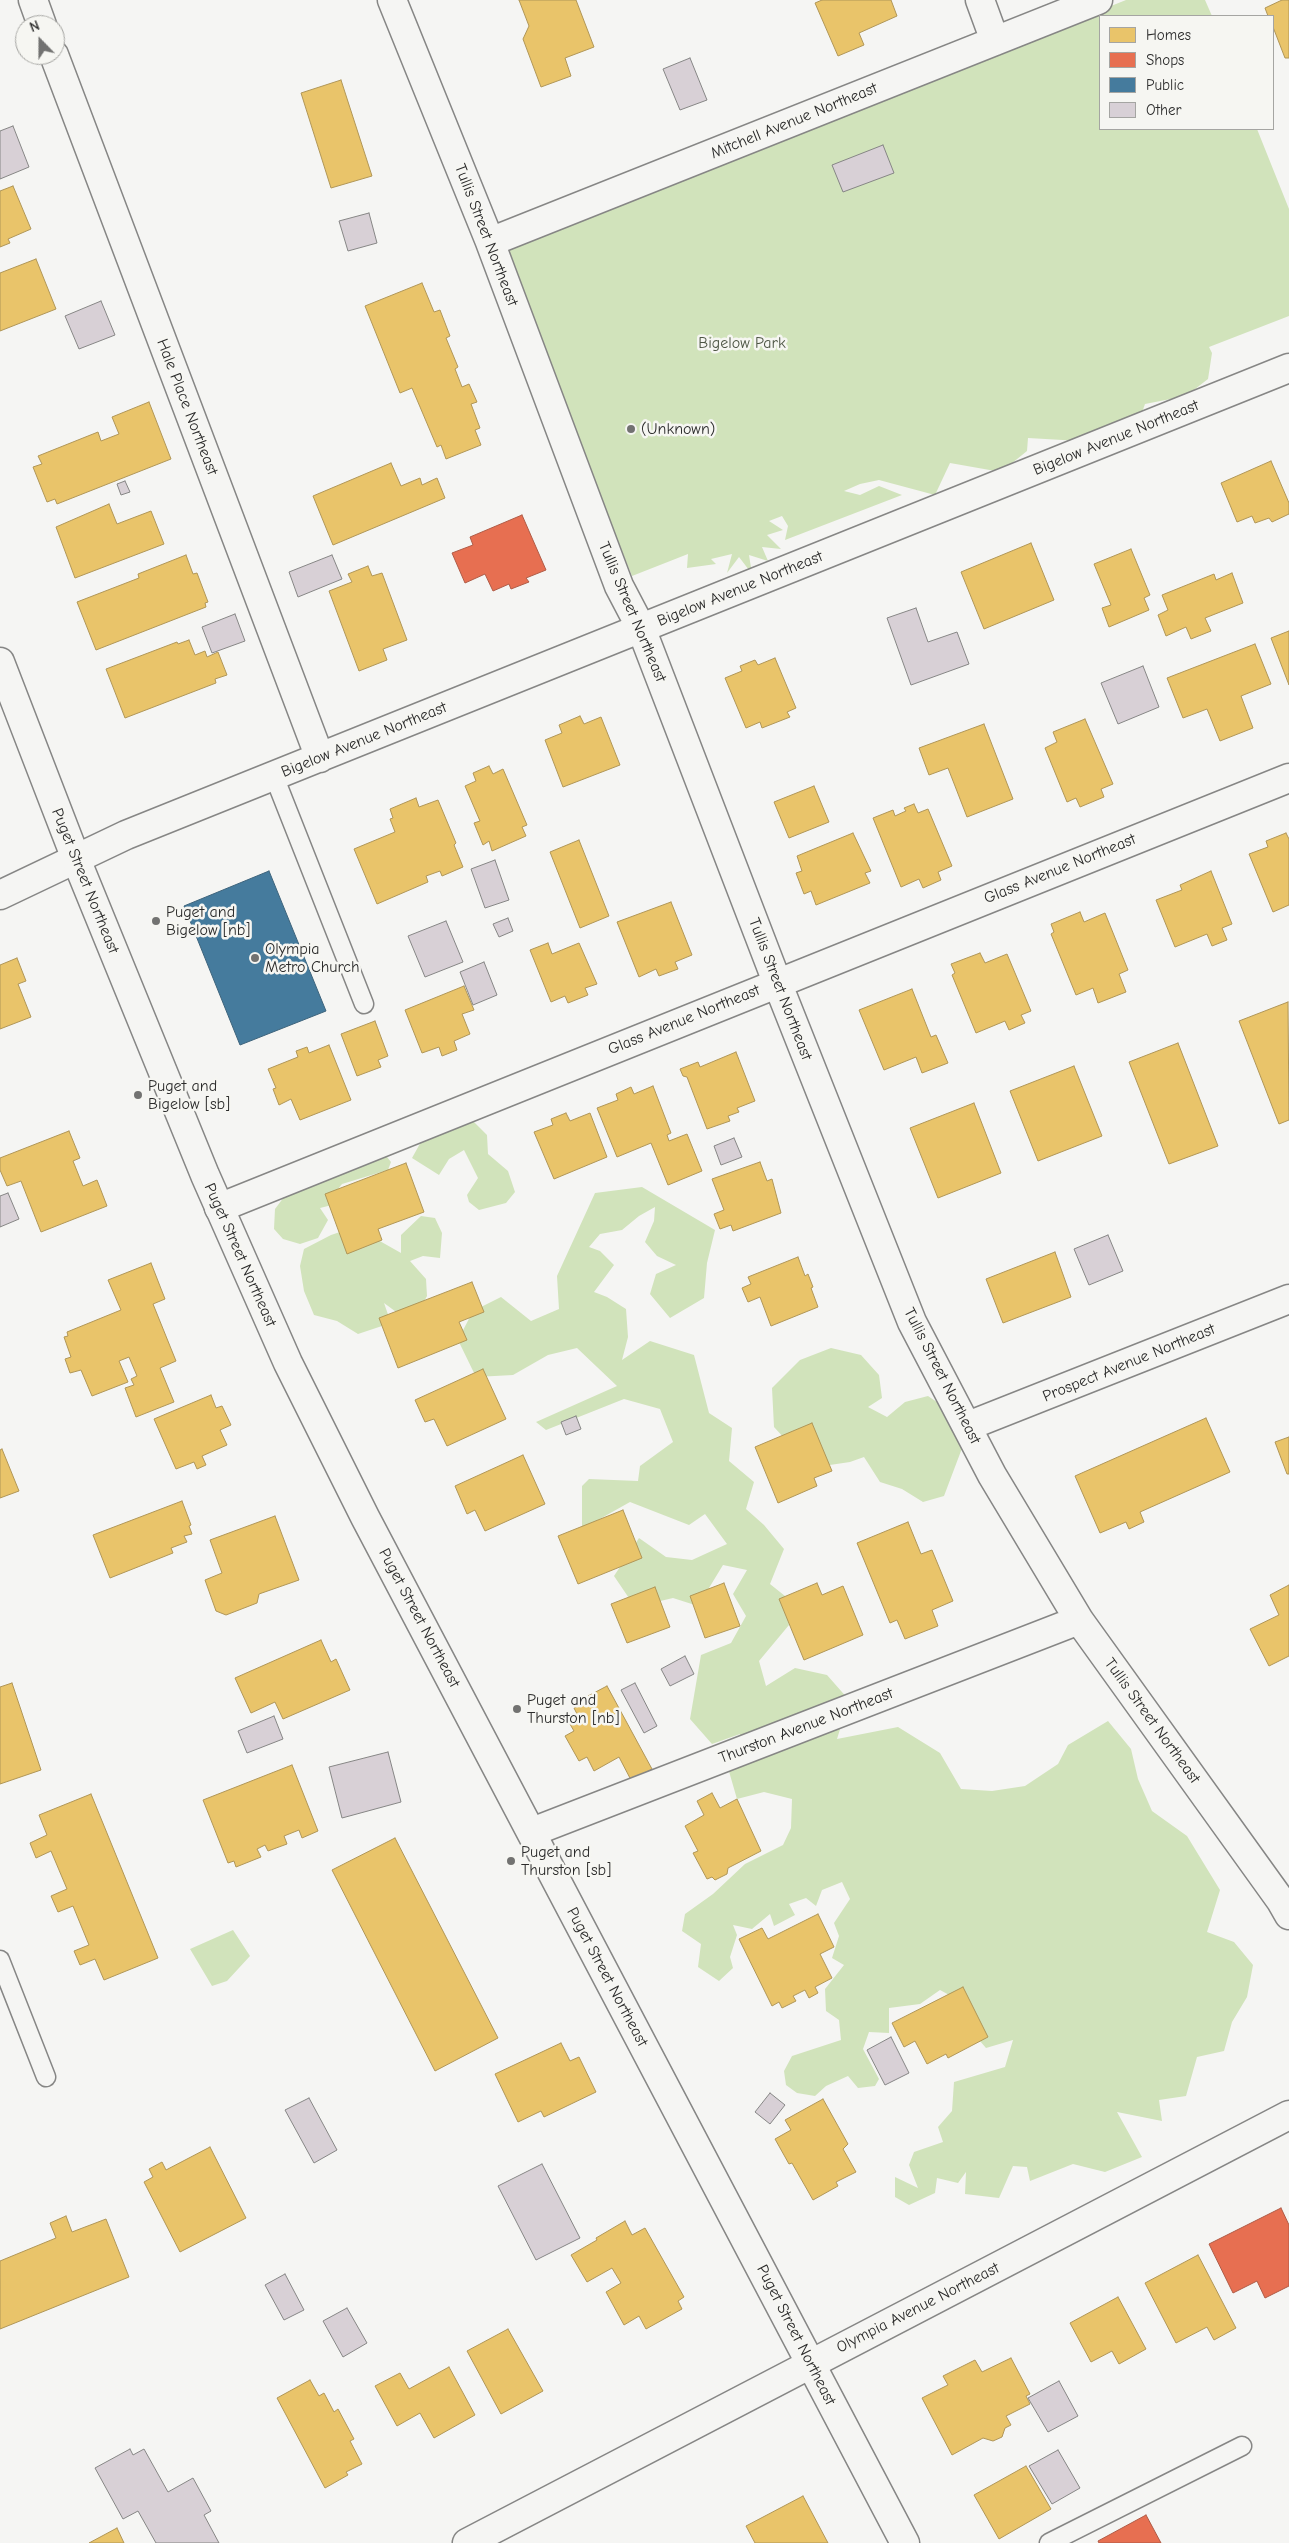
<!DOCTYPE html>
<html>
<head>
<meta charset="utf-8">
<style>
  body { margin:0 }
  #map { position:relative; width:1289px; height:2543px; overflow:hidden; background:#f5f5f3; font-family:"Comic Neue",sans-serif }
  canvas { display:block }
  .legend { position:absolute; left:1099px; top:15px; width:175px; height:115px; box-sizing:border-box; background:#f6f6f2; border:1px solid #a5a5a2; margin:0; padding:6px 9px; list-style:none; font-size:15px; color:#2b2b2b }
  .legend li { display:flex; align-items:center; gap:10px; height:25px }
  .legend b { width:25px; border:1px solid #a5a5a2 }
  .north { position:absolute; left:15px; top:15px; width:50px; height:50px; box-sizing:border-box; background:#f6f6f2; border:1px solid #a5a5a2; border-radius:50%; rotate:338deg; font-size:14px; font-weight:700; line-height:20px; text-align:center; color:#2b2b2b }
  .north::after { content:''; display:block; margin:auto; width:18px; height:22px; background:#727271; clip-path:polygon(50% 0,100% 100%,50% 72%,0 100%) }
</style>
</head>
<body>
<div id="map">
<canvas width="1289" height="2543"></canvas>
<ul class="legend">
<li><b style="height:14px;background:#e9c46a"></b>Homes</li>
<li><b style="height:14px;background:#e76f51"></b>Shops</li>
<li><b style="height:14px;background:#457b9d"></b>Public</li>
<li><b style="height:14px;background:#d8d0d6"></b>Other</li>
</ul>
<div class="north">N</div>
</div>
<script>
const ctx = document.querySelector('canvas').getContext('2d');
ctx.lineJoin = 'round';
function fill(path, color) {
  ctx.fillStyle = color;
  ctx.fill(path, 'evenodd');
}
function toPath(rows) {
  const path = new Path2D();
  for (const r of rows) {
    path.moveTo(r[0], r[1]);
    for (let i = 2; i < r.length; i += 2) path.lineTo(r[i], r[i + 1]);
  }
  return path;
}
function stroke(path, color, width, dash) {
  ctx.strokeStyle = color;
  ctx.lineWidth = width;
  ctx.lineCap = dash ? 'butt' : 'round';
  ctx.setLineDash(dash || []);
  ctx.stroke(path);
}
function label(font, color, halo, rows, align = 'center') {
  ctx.font = font + ' "Comic Neue",sans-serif';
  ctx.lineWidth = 5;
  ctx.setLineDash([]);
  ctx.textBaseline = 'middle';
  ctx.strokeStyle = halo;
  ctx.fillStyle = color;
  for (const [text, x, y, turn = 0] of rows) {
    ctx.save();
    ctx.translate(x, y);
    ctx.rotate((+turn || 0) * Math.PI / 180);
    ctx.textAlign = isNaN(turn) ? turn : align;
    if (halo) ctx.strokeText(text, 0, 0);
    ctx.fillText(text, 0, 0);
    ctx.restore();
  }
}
const green = toPath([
  [1126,0,1205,0,1212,16,1100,16,1100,129,1257,129,1289,209,1289,316,1209,347,1212,353,1208,379,1186,396,1145,404,1139,421,1080,441,1028,438,1027,451,1001,472,950,463,935,495,879,480,860,484,844,491,860,495,879,486,902,495,785,540,788,526,782,516,769,521,783,530,767,535,781,549,762,547,768,561,749,555,752,574,739,557,727,573,732,554,711,559,716,564,687,568,688,554,632,576,501,250],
  [473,1121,487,1135,488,1154,508,1171,515,1192,506,1203,479,1210,469,1202,467,1195,478,1178,464,1150,449,1159,439,1175,412,1158,422,1140,447,1125],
  [374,1157,387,1157,391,1162,388,1170,342,1184,334,1194,332,1205,320,1208,328,1220,318,1238,300,1244,283,1239,274,1229,275,1209,293,1185],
  [642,1187,715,1230,707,1263,704,1298,670,1318,650,1294,656,1274,676,1265,657,1256,645,1242,654,1221,655,1207,639,1216,622,1230,600,1234,589,1247,600,1251,614,1265,594,1292,607,1297,626,1309,628,1337,622,1360,650,1341,694,1355,709,1413,732,1428,729,1461,754,1482,746,1509,764,1525,784,1549,770,1584,785,1596,789,1625,759,1661,766,1686,795,1668,827,1675,849,1700,837,1739,898,1727,940,1753,961,1789,992,1791,1025,1786,1058,1764,1068,1745,1108,1721,1131,1749,1138,1779,1152,1811,1187,1836,1220,1890,1207,1932,1234,1942,1253,1965,1247,1997,1232,2022,1224,2051,1197,2057,1186,2096,1159,2100,1162,2121,1117,2112,1142,2157,1105,2172,1073,2164,1030,2181,1027,2167,1013,2166,999,2198,965,2194,966,2172,958,2183,937,2178,935,2193,909,2205,895,2197,895,2177,918,2188,909,2165,914,2152,943,2142,938,2127,952,2111,954,2082,1005,2067,1013,2040,986,2048,967,2026,964,2003,940,1990,920,2004,889,2008,889,2033,869,2032,863,2049,879,2079,875,2086,858,2088,848,2076,826,2086,815,2096,797,2093,786,2085,784,2071,792,2056,841,2040,839,2020,826,2011,825,1989,844,1965,832,1958,839,1936,834,1923,850,1899,842,1882,822,1890,816,1906,806,1898,789,1904,795,1915,774,1926,770,1914,752,1929,733,1925,737,1935,730,1957,733,1968,719,1981,698,1967,701,1944,682,1931,685,1914,713,1894,745,1864,783,1845,791,1828,792,1799,764,1792,737,1799,728,1768,740,1734,712,1744,690,1719,701,1655,731,1643,746,1616,733,1594,747,1570,723,1565,698,1606,673,1598,635,1607,614,1576,639,1538,666,1557,692,1560,727,1544,705,1514,689,1525,630,1502,582,1529,582,1486,589,1479,638,1481,640,1466,673,1442,660,1409,624,1399,546,1430,536,1422,617,1386,577,1348,548,1355,513,1375,476,1377,458,1340,473,1311,501,1297,531,1321,559,1309,557,1276,595,1193],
  [421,1216,435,1218,442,1233,440,1258,423,1256,410,1261,426,1279,427,1296,419,1311,403,1317,384,1303,391,1323,358,1334,337,1321,314,1315,304,1291,300,1266,304,1249,331,1235,355,1227,401,1253,401,1235],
  [831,1348,861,1355,879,1375,882,1398,868,1407,887,1417,905,1402,928,1396,953,1413,964,1443,944,1496,923,1502,902,1489,880,1482,864,1457,850,1462,823,1466,795,1450,774,1427,772,1388,800,1360],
  [233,1930,250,1956,227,1981,212,1986,190,1949]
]);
const homes = toPath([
  [519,0,576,0,594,47,565,58,571,76,541,87,523,39,529,26,519,0],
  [822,0,891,0,897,16,859,33,864,45,838,56,815,3,822,0],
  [1282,0,1289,0,1289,58,1285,58,1273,27,1273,16,1268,16,1265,8,1282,0],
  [341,80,372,176,331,188,301,93,341,80],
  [13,186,31,229,8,239,10,243,0,247,0,191,13,186],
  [36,259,56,309,0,331,0,273,36,259],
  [422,283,434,312,440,310,450,336,446,338,458,367,455,369,462,387,469,384,477,402,471,404,480,428,475,430,481,445,446,459,441,445,437,447,412,388,400,393,365,306,422,283],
  [149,402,171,459,57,504,55,499,47,502,33,467,42,464,38,456,98,432,101,441,119,434,112,417,149,402],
  [1271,461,1289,503,1289,514,1272,522,1269,518,1255,523,1252,516,1237,522,1221,483,1271,461],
  [391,463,401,486,420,478,422,485,437,478,445,498,333,545,313,496,391,463],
  [109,504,117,524,151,511,164,544,75,578,56,527,109,504],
  [1031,543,1054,600,984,629,961,572,1031,543],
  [1131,549,1150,595,1144,598,1149,610,1109,627,1102,608,1111,605,1094,564,1131,549],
  [186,555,193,574,197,573,208,602,205,603,206,607,96,650,77,602,139,578,138,574,186,555],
  [368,566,372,576,382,573,407,640,383,649,387,660,359,671,329,591,352,582,348,574,368,566],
  [1232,573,1243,603,1205,618,1211,631,1191,639,1186,627,1166,636,1158,615,1168,610,1162,595,1214,574,1216,580,1232,573],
  [1289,631,1289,685,1271,638,1289,631],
  [189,640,195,655,205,651,207,657,218,652,227,675,215,679,216,683,125,718,106,669,177,642,178,644,189,640],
  [1255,644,1271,684,1241,696,1253,728,1220,741,1207,709,1183,718,1167,678,1255,644],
  [775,658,796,708,787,712,790,717,762,728,760,722,746,728,725,678,742,671,740,666,755,660,758,665,775,658],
  [580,716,584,724,601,717,620,765,563,787,545,740,562,733,559,725,580,716],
  [1085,719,1113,784,1101,789,1104,797,1080,807,1076,798,1067,802,1045,748,1057,742,1053,732,1085,719],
  [984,724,1013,799,967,817,948,768,929,775,919,748,984,724],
  [489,766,493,774,503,769,527,825,522,827,526,836,492,851,489,841,483,845,474,823,480,821,465,786,476,781,473,773,489,766],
  [814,786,829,822,789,838,774,802,814,786],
  [416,798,419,807,438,800,456,843,454,845,463,867,442,876,440,871,426,876,428,882,377,904,354,849,395,832,390,819,393,818,390,809,416,798],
  [914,804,918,813,928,809,952,866,938,872,941,880,923,888,919,879,901,887,873,818,893,810,895,816,906,811,904,808,914,804],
  [853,833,871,871,865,873,870,883,816,905,811,891,804,894,796,873,802,871,797,856,853,833],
  [1286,833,1289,839,1289,905,1273,912,1249,854,1268,847,1266,841,1286,833],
  [579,840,609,916,580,928,550,852,579,840],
  [1211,871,1232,924,1222,928,1227,940,1212,946,1207,934,1175,947,1156,900,1182,890,1180,885,1211,871],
  [671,902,692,955,675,962,678,969,659,976,656,969,639,977,617,922,671,902],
  [1080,912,1084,922,1105,913,1128,970,1119,974,1126,992,1098,1003,1093,988,1076,995,1051,934,1054,932,1051,924,1080,912],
  [548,943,552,954,579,943,597,984,585,988,588,995,568,1003,565,996,551,1002,530,950,548,943],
  [980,953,985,963,1007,954,1031,1011,1021,1015,1025,1023,1009,1030,1005,1021,976,1033,952,975,955,973,951,964,980,953],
  [17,958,26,981,18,984,31,1017,0,1029,0,965,17,958],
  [464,986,474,1010,462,1014,470,1034,454,1041,457,1050,442,1056,439,1047,422,1053,405,1010,464,986],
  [912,989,931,1037,936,1035,948,1063,922,1073,916,1057,884,1070,859,1010,912,989],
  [1288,1002,1289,1120,1279,1124,1239,1021,1288,1002],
  [375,1021,388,1056,378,1060,381,1067,357,1076,341,1034,375,1021],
  [1178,1043,1218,1146,1169,1164,1129,1062,1178,1043],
  [329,1045,351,1100,300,1120,291,1099,279,1105,273,1089,276,1088,268,1069,298,1057,296,1051,307,1047,309,1053,329,1045],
  [736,1052,755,1101,737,1108,739,1112,728,1116,730,1121,707,1129,687,1077,683,1076,680,1069,698,1062,700,1067,736,1052],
  [1074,1066,1102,1136,1038,1161,1010,1091,1074,1066],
  [653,1086,671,1133,667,1135,669,1141,687,1134,702,1171,668,1185,651,1143,617,1157,597,1108,618,1100,616,1094,631,1087,634,1094,653,1086],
  [974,1103,1001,1173,938,1198,910,1128,974,1103],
  [566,1113,570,1121,590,1113,607,1157,554,1179,534,1132,553,1125,551,1119,566,1113],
  [69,1131,80,1158,73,1161,83,1186,97,1180,107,1206,41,1232,21,1181,7,1186,0,1170,0,1158,69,1131],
  [760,1162,767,1181,772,1179,781,1213,733,1231,731,1225,720,1229,714,1214,724,1210,712,1179,760,1162],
  [406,1163,424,1212,378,1229,382,1240,347,1254,325,1194,406,1163],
  [1055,1252,1071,1297,1003,1323,986,1279,1055,1252],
  [798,1257,805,1276,808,1274,813,1287,811,1288,818,1307,771,1326,760,1297,748,1302,742,1288,751,1284,748,1277,798,1257],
  [151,1263,165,1299,153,1304,176,1361,160,1368,174,1402,136,1417,125,1388,134,1385,131,1379,137,1376,129,1357,119,1361,128,1382,92,1396,81,1370,70,1373,65,1359,71,1357,64,1337,68,1336,67,1332,121,1310,108,1280,151,1263],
  [472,1282,484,1312,459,1322,467,1340,398,1368,379,1318,472,1282],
  [483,1369,506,1419,447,1446,434,1419,425,1422,415,1400,483,1369],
  [211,1395,216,1408,222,1406,231,1425,220,1430,227,1445,202,1456,206,1465,197,1469,194,1462,176,1469,154,1419,211,1395],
  [1206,1418,1230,1472,1140,1512,1144,1522,1129,1529,1126,1522,1100,1533,1075,1476,1206,1418],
  [812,1423,832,1471,814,1478,817,1486,778,1503,755,1447,812,1423],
  [1289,1437,1289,1474,1287,1474,1275,1442,1289,1437],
  [2,1449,19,1491,0,1498,0,1450,2,1449],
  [523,1455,545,1504,485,1531,475,1510,467,1514,455,1486,523,1455],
  [182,1501,191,1525,189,1526,192,1534,184,1536,187,1542,171,1548,173,1553,110,1578,93,1535,182,1501],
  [623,1510,642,1558,578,1584,558,1536,623,1510],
  [275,1516,299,1580,259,1594,257,1603,226,1615,216,1611,205,1580,222,1573,210,1540,275,1516],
  [908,1522,921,1554,932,1550,953,1601,932,1610,938,1626,905,1639,897,1620,890,1623,857,1543,908,1522],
  [724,1583,740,1626,705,1638,690,1596,724,1583],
  [817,1583,822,1595,843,1586,863,1635,804,1660,779,1599,817,1583],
  [1289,1585,1289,1656,1269,1666,1250,1629,1279,1615,1270,1595,1289,1585],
  [655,1587,670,1627,627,1643,611,1604,655,1587],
  [321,1640,331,1662,336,1659,350,1690,283,1719,275,1702,251,1713,235,1678,321,1640],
  [12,1683,41,1770,0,1784,0,1687,12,1683],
  [607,1686,652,1769,631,1780,619,1757,594,1771,587,1757,579,1761,565,1736,574,1731,567,1719,577,1714,574,1708,590,1700,588,1696,607,1686],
  [292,1765,318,1831,302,1838,299,1830,284,1836,287,1844,268,1851,265,1845,257,1849,261,1857,236,1867,234,1861,228,1863,203,1800,292,1765],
  [712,1793,720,1808,737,1799,761,1851,728,1868,727,1874,715,1880,712,1877,707,1879,693,1853,698,1851,685,1826,704,1815,697,1801,712,1793],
  [91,1794,158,1958,104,1980,95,1959,80,1965,74,1951,89,1945,73,1906,58,1912,51,1896,67,1889,51,1851,36,1858,30,1843,47,1835,39,1815,91,1794],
  [395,1838,498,2038,435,2071,332,1870,395,1838],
  [818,1914,834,1947,820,1954,832,1978,815,1987,818,1993,809,1998,805,1990,793,1996,796,2001,782,2008,779,2002,772,2006,739,1939,762,1928,768,1939,818,1914],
  [963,1987,988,2037,948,2058,946,2054,927,2064,915,2041,904,2047,892,2023,963,1987],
  [561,2043,570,2061,579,2057,596,2092,544,2117,541,2111,518,2122,495,2074,561,2043],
  [823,2099,848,2144,843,2149,856,2172,836,2182,838,2186,813,2200,792,2163,789,2164,775,2139,791,2130,785,2120,823,2099],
  [210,2147,246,2218,180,2252,144,2182,153,2177,149,2169,162,2162,166,2170,210,2147],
  [66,2216,72,2232,106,2219,129,2277,0,2329,0,2261,56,2238,50,2223,66,2216],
  [625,2221,632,2235,645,2228,684,2297,678,2301,682,2309,646,2329,639,2316,624,2325,606,2292,621,2283,612,2268,587,2282,571,2255,597,2240,596,2238,625,2221],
  [1198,2255,1236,2328,1214,2340,1207,2327,1176,2343,1145,2283,1198,2255],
  [1118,2297,1146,2349,1119,2364,1112,2351,1091,2362,1070,2323,1118,2297],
  [508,2329,543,2391,501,2414,467,2351,508,2329],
  [1011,2358,1030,2394,1026,2396,1030,2404,1006,2416,1011,2425,1005,2428,1002,2437,993,2441,983,2438,952,2455,922,2398,948,2385,943,2376,975,2360,982,2372,1011,2358],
  [449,2367,475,2415,434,2438,420,2413,397,2426,375,2386,400,2373,409,2389,449,2367],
  [310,2380,319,2396,324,2393,334,2412,338,2409,354,2439,350,2441,362,2464,346,2472,348,2475,325,2488,277,2398,310,2380],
  [1026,2466,1051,2509,999,2539,974,2495,1026,2466],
  [803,2496,828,2543,755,2543,746,2526,803,2496],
  [117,2528,124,2543,89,2543,117,2528]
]);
const shops = toPath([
  [522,515,546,570,526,578,529,582,511,589,509,584,493,591,485,574,465,583,452,553,473,545,470,537,522,515],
  [1281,2208,1289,2225,1289,2286,1265,2298,1257,2281,1233,2293,1209,2244,1281,2208],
  [1146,2515,1161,2543,1099,2543,1098,2541,1146,2515]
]);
const public = toPath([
  [269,871,326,1011,240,1045,184,906,269,871]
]);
const building = toPath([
  [690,58,707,100,680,110,663,69,690,58],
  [13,126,29,167,0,179,0,131,13,126],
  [883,145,894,173,843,192,832,165,883,145],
  [369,213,377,243,348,251,339,221,369,213],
  [101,301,115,335,79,349,65,316,101,301],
  [125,481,130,492,121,495,117,484,125,481],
  [332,555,342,579,298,597,289,572,332,555],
  [916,608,928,642,957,632,969,664,911,685,887,618,916,608],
  [235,614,245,641,212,653,202,627,235,614],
  [1143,666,1159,707,1118,724,1101,683,1143,666],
  [495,860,509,900,485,908,471,869,495,860],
  [508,918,513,931,499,937,493,924,508,918],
  [446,921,463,962,425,977,408,936,446,921],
  [484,962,497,995,473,1005,460,972,484,962],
  [734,1138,742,1157,721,1165,714,1146,734,1138],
  [8,1193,19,1219,0,1227,0,1196,8,1193],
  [1108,1235,1123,1271,1089,1285,1074,1249,1108,1235],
  [576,1416,581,1429,566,1435,561,1422,576,1416],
  [685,1656,694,1674,670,1686,661,1669,685,1656],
  [635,1683,657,1726,644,1733,621,1690,635,1683],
  [274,1716,283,1739,247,1753,238,1731,274,1716],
  [388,1752,401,1802,342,1818,329,1767,388,1752],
  [891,2037,909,2073,885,2085,867,2050,891,2037],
  [770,2093,785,2105,770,2124,755,2112,770,2093],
  [309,2098,337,2150,314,2163,285,2110,309,2098],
  [542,2164,580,2238,536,2260,498,2186,542,2164],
  [285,2274,304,2310,284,2320,265,2285,285,2274],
  [347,2308,367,2343,343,2357,323,2321,347,2308],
  [1059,2381,1078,2416,1048,2432,1028,2398,1059,2381],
  [130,2449,133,2455,144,2449,168,2492,193,2478,211,2511,204,2515,219,2543,156,2543,138,2511,123,2519,95,2468,130,2449],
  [1058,2450,1080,2488,1052,2504,1029,2466,1058,2450]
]);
const lane = toPath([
  [274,776,364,1004],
  [0,1960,46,2077],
  [1049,2543,1242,2446]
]);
const street = toPath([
  [33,0,42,25],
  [392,0,490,242,619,586,641,628,777,982,912,1322,992,1475,1079,1620,1281,1901,1289,1915],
  [980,0,995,41],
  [54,55,320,758],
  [490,242,1098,0],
  [0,895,126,835,1289,368],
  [219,1208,1289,778],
  [968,1426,1289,1299],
  [532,1832,1079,1620],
  [467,2543,1289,2115]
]);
const secondary = toPath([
  [0,662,76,859,205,1175,288,1363,365,1517,905,2543]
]);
const markers = [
  [631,429,5,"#727271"],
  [156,921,5,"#727271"],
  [255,958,5,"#727271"],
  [138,1095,5,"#727271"],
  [517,1709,5,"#727271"],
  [511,1861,5,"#727271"]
];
const streetNames = [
  ["Mitchell Avenue Northeast",794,121,-22],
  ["Tullis Street Northeast",486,235,69],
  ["Hale Place Northeast",187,407,69],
  ["Bigelow Avenue Northeast",1116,438,-22],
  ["Bigelow Avenue Northeast",740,589,-22],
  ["Tullis Street Northeast",632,612,67],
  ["Bigelow Avenue Northeast",364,740,-22],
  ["Glass Avenue Northeast",1060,869,-22],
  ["Puget Street Northeast",85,881,68],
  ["Tullis Street Northeast",780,989,69],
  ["Glass Avenue Northeast",684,1020,-22],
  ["Puget Street Northeast",240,1255,66],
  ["Prospect Avenue Northeast",1129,1363,-22],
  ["Tullis Street Northeast",942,1376,63],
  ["Puget Street Northeast",419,1618,62],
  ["Tullis Street Northeast",1152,1721,54],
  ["Thurston Avenue Northeast",806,1726,-21],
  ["Puget Street Northeast",607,1977,62],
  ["Olympia Avenue Northeast",918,2308,-27],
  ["Puget Street Northeast",796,2335,63]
];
const parkNames = [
  ["Bigelow Park",742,343]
];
const poiNames = [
  ["(Unknown)",641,429],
  ["Puget and",166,912],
  ["Bigelow [nb]",166,930],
  ["Olympia",265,949],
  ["Metro Church",265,967],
  ["Puget and",148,1086],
  ["Bigelow [sb]",148,1104],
  ["Puget and",527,1700],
  ["Thurston [nb]",527,1718],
  ["Puget and",521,1852],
  ["Thurston [sb]",521,1870]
];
fill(green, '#d1e3bb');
fill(homes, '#e9c46a');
stroke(homes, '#b09657', 1);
fill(shops, '#e76f51');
stroke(shops, '#af5b46', 1);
fill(public, '#457b9d');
stroke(public, '#3d637b', 1);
fill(building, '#d8d0d6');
stroke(building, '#868685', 1);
stroke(lane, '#868685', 21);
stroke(street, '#868685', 31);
stroke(secondary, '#868685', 31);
stroke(lane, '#f5f5f3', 18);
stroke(street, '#f5f5f3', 28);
stroke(secondary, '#f5f5f3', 28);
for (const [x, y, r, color] of markers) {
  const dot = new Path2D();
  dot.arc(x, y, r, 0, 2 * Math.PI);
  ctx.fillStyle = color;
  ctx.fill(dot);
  stroke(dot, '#f6f6f2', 2);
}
label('16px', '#2b2b2b', '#f6f6f2', streetNames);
label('16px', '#4d5544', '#f6f6f2', parkNames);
label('16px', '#2b2b2b', '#f6f6f2', poiNames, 'left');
</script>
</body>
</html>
